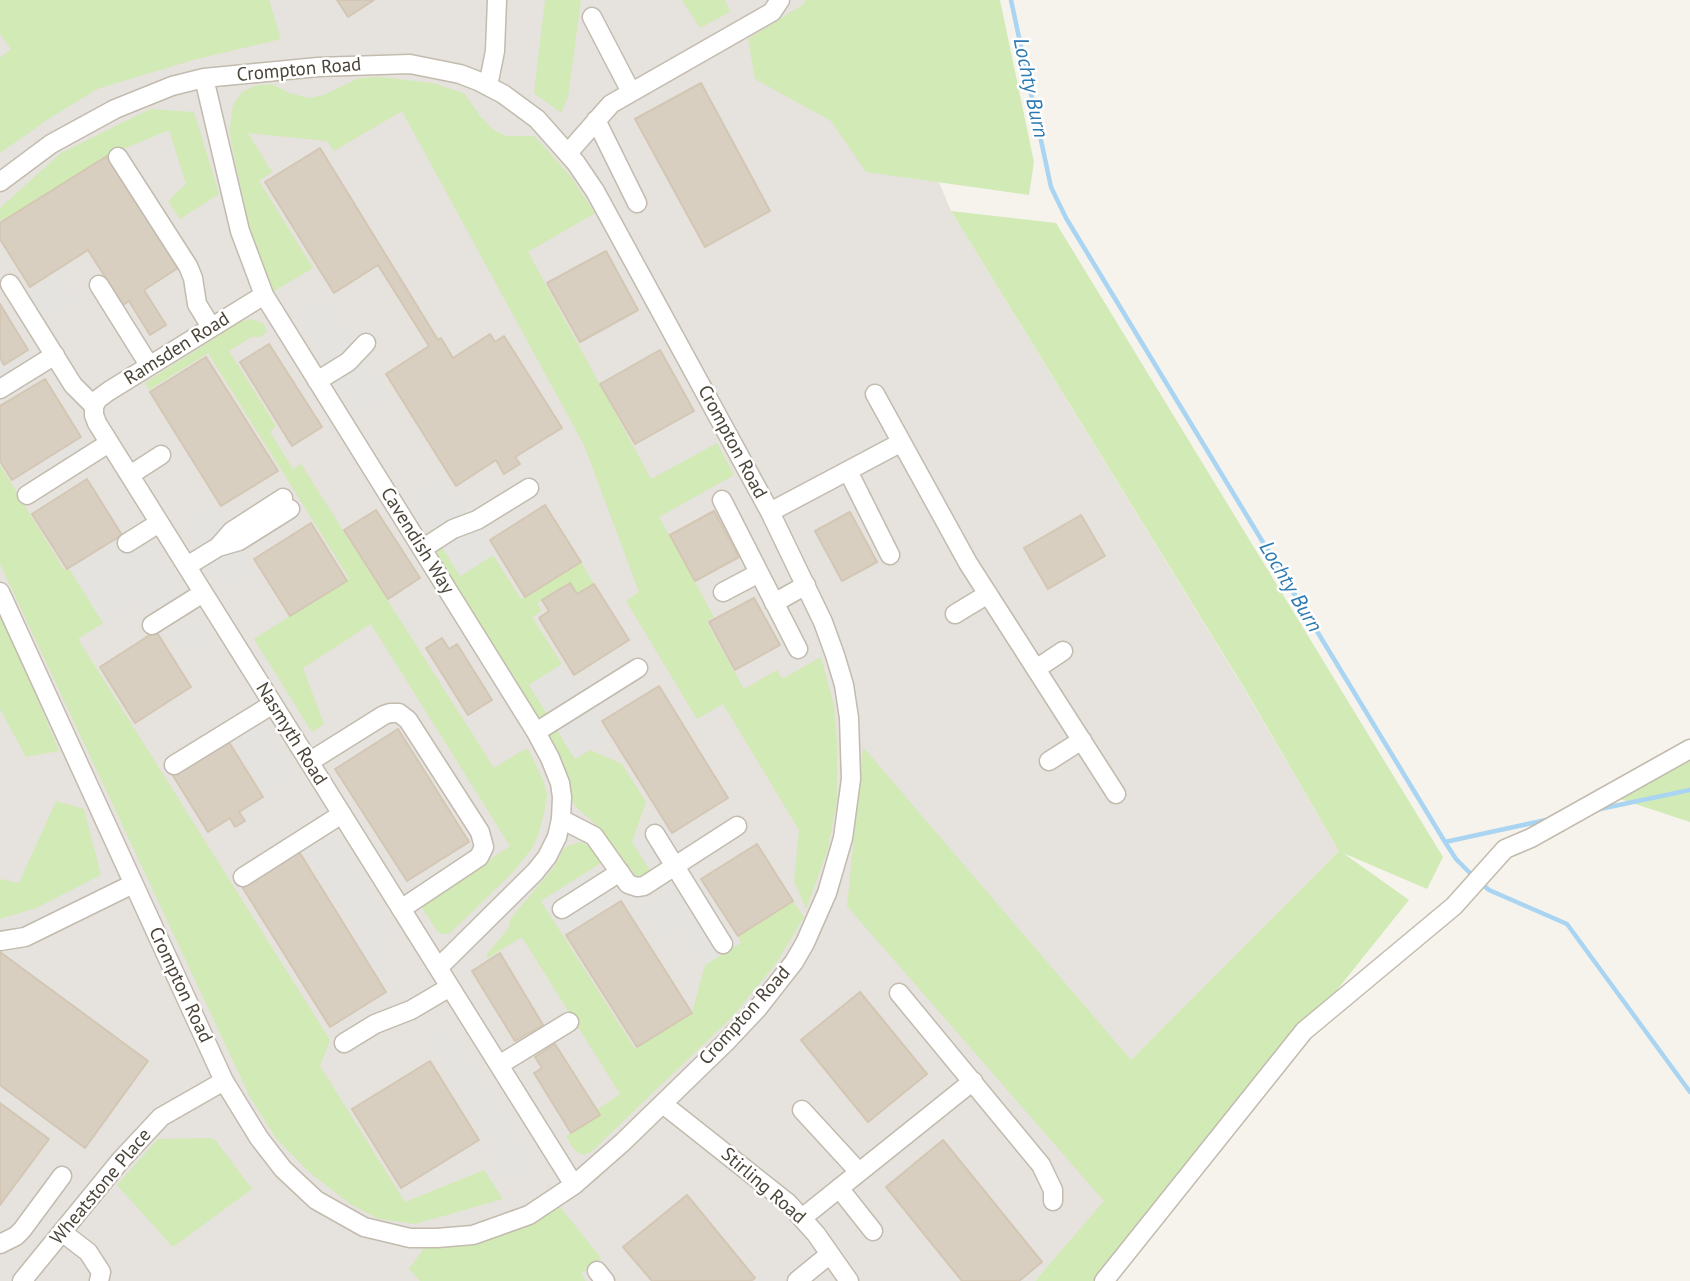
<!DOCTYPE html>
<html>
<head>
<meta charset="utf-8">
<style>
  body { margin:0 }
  canvas { display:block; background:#f6f3ec }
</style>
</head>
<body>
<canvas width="1690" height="1281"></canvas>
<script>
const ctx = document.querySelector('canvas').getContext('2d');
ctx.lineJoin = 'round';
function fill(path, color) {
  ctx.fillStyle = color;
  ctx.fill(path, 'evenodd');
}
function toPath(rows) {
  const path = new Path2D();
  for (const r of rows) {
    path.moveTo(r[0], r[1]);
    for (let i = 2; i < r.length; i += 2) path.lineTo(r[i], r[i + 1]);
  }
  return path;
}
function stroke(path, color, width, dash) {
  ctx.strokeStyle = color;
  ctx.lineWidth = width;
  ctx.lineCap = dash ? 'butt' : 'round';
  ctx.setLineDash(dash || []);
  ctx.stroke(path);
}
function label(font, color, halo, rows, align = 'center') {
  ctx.font = font + ' "PT Sans",sans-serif';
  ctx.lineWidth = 5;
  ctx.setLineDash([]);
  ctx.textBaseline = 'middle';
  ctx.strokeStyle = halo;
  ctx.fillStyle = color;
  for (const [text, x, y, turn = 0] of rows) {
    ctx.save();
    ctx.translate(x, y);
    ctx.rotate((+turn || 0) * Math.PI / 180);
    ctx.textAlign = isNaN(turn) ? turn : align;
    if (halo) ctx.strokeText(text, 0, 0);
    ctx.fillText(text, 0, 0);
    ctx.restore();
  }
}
const industrial = toPath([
  [0,0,885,0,878,37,951,211,1246,692,1339,851,1131,1060,1105,1201,1035,1281,0,1281]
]);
const green = toPath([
  [0,0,269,0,281,39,193,60,97,89,50,118,0,153,0,58,11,49,0,34],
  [545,0,581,0,568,97,561,113,534,93],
  [682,0,725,0,730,12,700,28],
  [806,0,1000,0,1034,162,1029,195,866,172,831,121,755,79,748,39,804,4],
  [381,77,432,83,464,93,480,116,494,130,506,136,534,136,548,151,570,176,595,213,528,252,651,479,717,443,734,475,659,517,714,617,706,621,744,689,777,670,782,679,821,657,834,706,837,740,837,799,828,849,806,909,794,881,799,830,723,704,697,719,626,601,639,592,584,445,402,111,334,151,327,141,248,133,272,172,259,181,313,268,274,291,256,248,246,213,229,131,233,105,242,92,255,86,272,84,289,93,309,98,324,95,359,78],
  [150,109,194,112,219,194,180,219,168,201,186,184,169,130,109,155,3,222,0,219,0,208,61,153],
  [951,211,1056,223,1443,857,1427,889,1343,853,1409,900,1104,1281,1035,1281,1104,1201,847,906,863,747,1131,1060,1339,851,1246,691],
  [251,319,263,323,267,332,260,337,251,337,229,351,276,426,270,432,293,469,301,464,494,768,523,750,528,749,543,780,547,794,545,808,539,833,532,848,513,872,449,934,442,934,437,931,421,906,510,846,371,624,303,668,324,724,312,732,254,639,349,578,208,353,149,390,145,383,240,322],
  [0,465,64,570,69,568,103,623,78,639,330,1040,320,1066,405,1202,484,1170,503,1199,415,1224,379,1219,350,1204,309,1172,275,1137,249,1095,0,564],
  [441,545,461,576,493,555,521,599,581,562,594,584,577,594,570,583,537,603,542,611,532,617,562,664,529,685,549,717,541,718,535,714,438,558,437,549],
  [0,610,59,751,26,757,0,709],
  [554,725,575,759,590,750,622,764,646,802,632,842,652,873,641,878,634,874,600,828,575,806,546,739,546,731],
  [1690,749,1690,822,1608,795],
  [56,801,84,809,101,875,36,908,0,919,0,879,19,883],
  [581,842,591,848,601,863,541,901,635,1049,692,1013,705,965,741,943,738,936,793,901,804,917,776,963,733,1016,591,1152,582,1155,573,1148,566,1136,600,1115,597,1110,620,1094,522,937,488,958,486,955,508,929,511,918,555,866,563,850,567,846],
  [210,1138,216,1141,252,1189,173,1247,117,1185,158,1139],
  [560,1207,601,1258,581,1274,586,1281,420,1281,409,1269,425,1247,457,1245,501,1236,525,1227]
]);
const parking = toPath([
  [58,272,77,300,46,319,28,291],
  [326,296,388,397,358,415,296,315],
  [26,351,43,379,9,401,0,387,0,368],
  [81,437,96,462,59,484,44,460],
  [443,475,493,555,460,576,410,496],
  [212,504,254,571,224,590,182,522],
  [122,535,131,549,150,538,185,595,148,618,137,601,103,623,69,568],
  [198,614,213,638,184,656,169,633],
  [562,664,608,739,575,759,529,685],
  [262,718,296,773,264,793,230,737],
  [665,821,741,942,705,965,680,927,661,939,641,907,664,892,632,842],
  [336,836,395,930,383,940,385,956,392,968,377,978,356,944,363,939,304,850,314,844,326,842],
  [593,869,615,905,564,937,541,901],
  [449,1026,535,1165,506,1183,485,1148,490,1144,426,1040]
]);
const stream = toPath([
  [1011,0,1051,187,1066,218,1445,842,1456,859,1475,878],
  [1600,809,1690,790],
  [1445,842,1546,820],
  [1482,884,1489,890,1567,924,1690,1092]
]);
const building = toPath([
  [337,0,374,0,348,17,337,0],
  [701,83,770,211,705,247,635,119,701,83],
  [320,148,438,340,441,338,453,358,490,334,495,342,504,336,562,428,515,457,520,464,504,474,496,460,456,486,386,374,429,346,378,265,334,293,265,182,320,148],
  [107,156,178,268,144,290,166,325,150,335,129,301,123,305,88,250,30,287,0,239,0,223,107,156],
  [606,251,638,310,580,342,547,283,606,251],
  [0,304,28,350,4,365,0,358,0,304],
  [269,344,322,427,292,446,240,362,269,344],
  [660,350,694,411,635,444,600,384,660,350],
  [206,357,278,471,221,506,150,392,206,357],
  [45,379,81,437,12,480,0,461,0,406,45,379],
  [87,479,122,535,67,569,32,514,87,479],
  [545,505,581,562,525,597,490,540,545,505],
  [376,510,420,578,388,599,344,530,376,510],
  [714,511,739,557,695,581,670,535,714,511],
  [850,512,877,562,842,581,815,531,850,512],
  [1081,515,1105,556,1048,589,1024,548,1081,515],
  [311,523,347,581,290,616,254,559,311,523],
  [570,583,577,594,594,584,629,640,574,675,539,618,549,611,542,600,570,583],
  [754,598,780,645,735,670,709,622,754,598],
  [156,631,191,687,135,723,100,667,156,631],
  [442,638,449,649,457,644,492,700,468,715,426,648,442,638],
  [659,686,728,798,672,833,602,721,659,686],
  [398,729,469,842,407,881,335,769,398,729],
  [227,739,263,797,239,812,245,821,235,827,230,818,208,832,172,774,227,739],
  [757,844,793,901,738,936,701,879,757,844],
  [298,850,386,992,330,1027,241,885,298,850],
  [621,901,692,1013,637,1047,566,935,621,901],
  [0,952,148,1061,85,1148,0,1085,0,952],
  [500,953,543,1025,515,1041,472,971,500,953],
  [860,992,927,1074,868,1122,801,1040,860,992],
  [555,1044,600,1115,571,1133,534,1073,542,1068,535,1057,555,1044],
  [430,1061,479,1140,401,1188,352,1109,430,1061],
  [0,1103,49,1139,0,1205,0,1103],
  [943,1140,1042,1262,1019,1281,962,1281,886,1187,943,1140],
  [687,1195,755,1278,751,1281,652,1281,623,1247,687,1195]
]);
const minor = toPath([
  [592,17,631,92],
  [204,78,240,231,264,295,536,732,550,758,560,783,562,797,561,819,557,837,547,857,535,872,438,968],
  [488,86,495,51,497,0],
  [596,120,637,203],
  [568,153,611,104,772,12,780,0],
  [118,157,188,266,193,278,197,304,211,327],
  [0,182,51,144,115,109,172,86,204,78,318,67,410,64,460,74,478,81,503,94,537,119,576,163,595,191,770,512,823,622,835,655,844,685,849,718,851,779,843,838,827,893,805,943,794,962,758,1008,726,1042,623,1142,574,1185,529,1215,473,1235,437,1238,410,1238,364,1227,316,1200,283,1169,259,1138,224,1081,0,592],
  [10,284,73,385,94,406,94,415,97,423,574,1185],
  [99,285,149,365],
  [317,381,348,362,366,343],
  [0,389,55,355],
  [875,394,968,563,1116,794],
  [94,406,98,399,109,391,264,295],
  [848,471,890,555],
  [130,475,161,455],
  [27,495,109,443],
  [722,500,798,649],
  [770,512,900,443],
  [127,543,159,523],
  [218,547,239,541,290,509],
  [422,549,453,529,477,520,529,488],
  [187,566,218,547,232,531,283,498],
  [723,592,759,573],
  [774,603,806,585],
  [955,614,988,594],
  [152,625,203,593],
  [1036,669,1063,651],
  [536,732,638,668],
  [1049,761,1082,740],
  [309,762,384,715,390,713,399,713,408,720,480,832,484,847,479,857,401,909],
  [174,765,273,704],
  [561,819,594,836,628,884,637,887,644,886,737,826],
  [655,834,723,944],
  [243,877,342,814],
  [562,909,620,872],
  [0,941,25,937,133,884],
  [899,993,1041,1165,1053,1190,1053,1201],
  [344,1043,375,1024,411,1010,450,987],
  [499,1065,569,1022],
  [663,1104,788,1203,816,1234,849,1281],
  [802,1110,859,1172],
  [839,1188,873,1231],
  [802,1218,973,1081],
  [62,1232,88,1252,101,1272,99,1281],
  [0,1244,16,1236,22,1230,62,1176],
  [597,1271,605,1281],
  [22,1281,120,1161,161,1117,224,1081],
  [797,1281,830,1254],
  [1104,1281,1304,1031,1454,906,1505,849,1531,838,1690,749]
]);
const streetNames = [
  ["Crompton Road",299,70,-5],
  ["Ramsden Road",177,349,-32],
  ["Crompton Road",732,442,62],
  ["Cavendish Way",417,541,58],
  ["Nasmyth Road",291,734,58],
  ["Crompton Road",180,985,65],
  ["Crompton Road",745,1016,-48],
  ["Stirling Road",763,1186,41],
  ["Wheatstone Place",101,1187,-50]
];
const waterNames = [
  ["Lochty Burn",1030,88,78],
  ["Lochty Burn",1290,587,59]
];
fill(industrial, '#e6e2dd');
fill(green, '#d2eab5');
fill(parking, '#e5e3e0');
stroke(stream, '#a9d4f2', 4.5);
fill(building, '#d8cfc1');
stroke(building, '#d3c7b4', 2);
stroke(minor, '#c2bbae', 21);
stroke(minor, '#fff', 18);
label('19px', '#4b4439', '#fff', streetNames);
label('italic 21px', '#2e7ab2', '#fff', waterNames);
</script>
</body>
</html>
